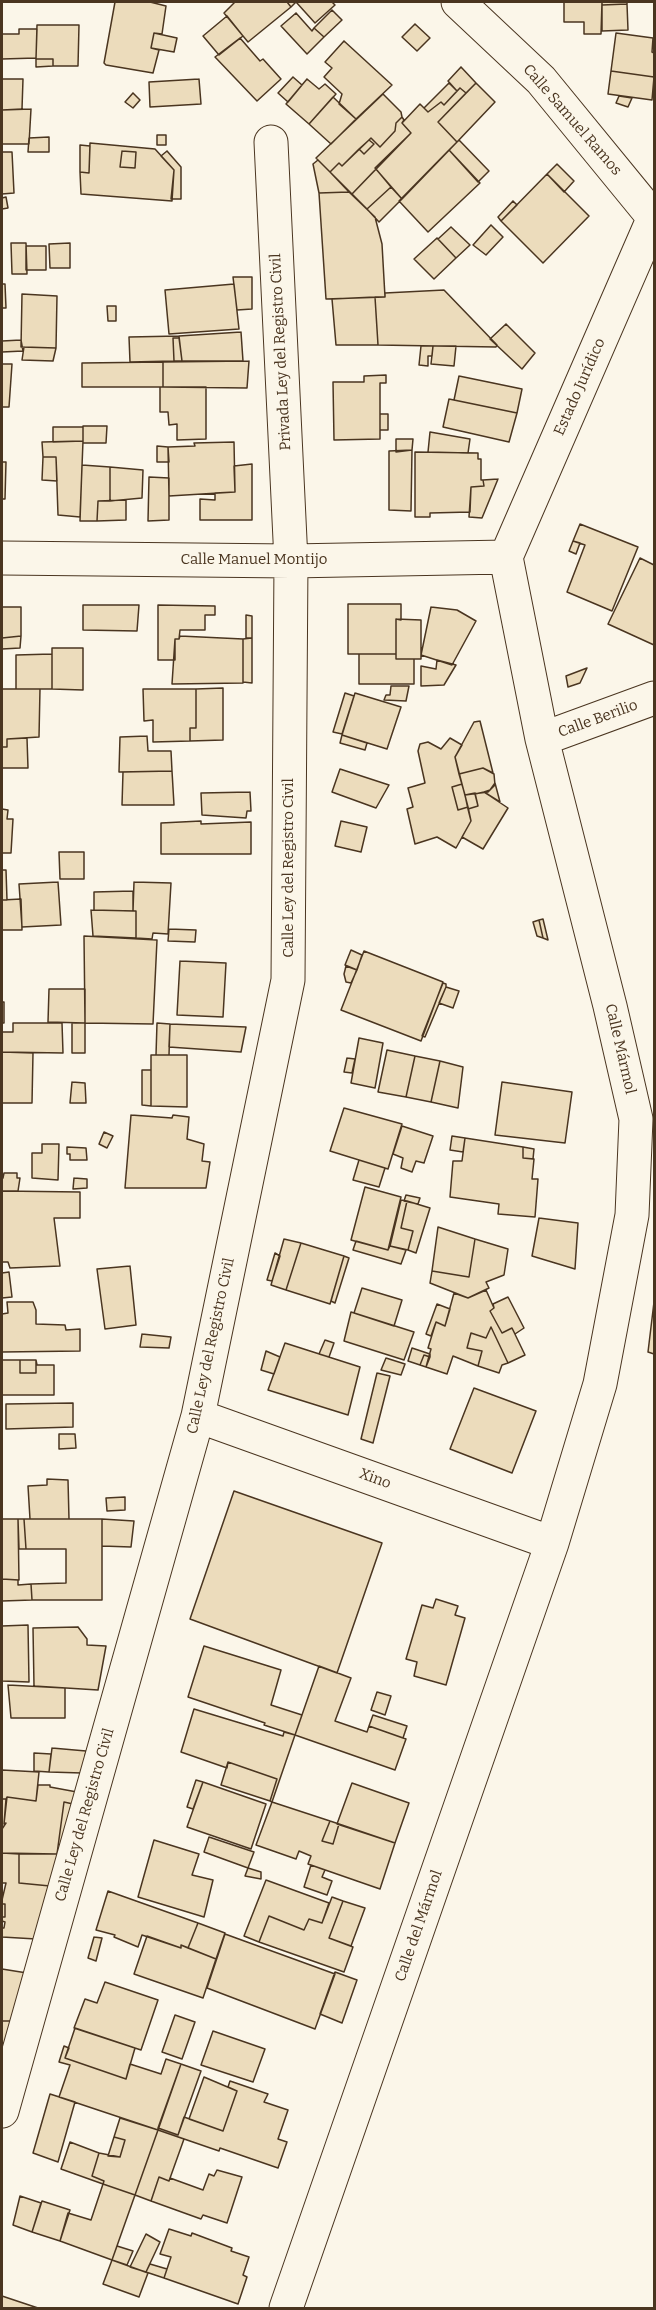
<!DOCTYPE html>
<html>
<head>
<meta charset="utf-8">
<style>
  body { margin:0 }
  #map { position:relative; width:656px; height:2310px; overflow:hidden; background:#fbf6e9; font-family:Bitter,serif }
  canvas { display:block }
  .frame { position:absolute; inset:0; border:3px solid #4a3520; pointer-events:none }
</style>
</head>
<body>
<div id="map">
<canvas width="656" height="2310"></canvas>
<div class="frame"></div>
</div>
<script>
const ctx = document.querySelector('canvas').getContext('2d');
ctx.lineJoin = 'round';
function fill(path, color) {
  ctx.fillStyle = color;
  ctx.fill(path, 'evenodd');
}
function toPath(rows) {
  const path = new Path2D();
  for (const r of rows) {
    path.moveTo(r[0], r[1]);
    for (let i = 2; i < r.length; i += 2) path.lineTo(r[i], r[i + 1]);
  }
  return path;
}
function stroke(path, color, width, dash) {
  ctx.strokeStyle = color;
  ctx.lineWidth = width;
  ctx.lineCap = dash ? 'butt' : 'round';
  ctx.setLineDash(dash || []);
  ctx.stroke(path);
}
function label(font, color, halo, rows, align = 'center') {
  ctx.font = font + ' Bitter,serif';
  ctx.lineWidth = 4.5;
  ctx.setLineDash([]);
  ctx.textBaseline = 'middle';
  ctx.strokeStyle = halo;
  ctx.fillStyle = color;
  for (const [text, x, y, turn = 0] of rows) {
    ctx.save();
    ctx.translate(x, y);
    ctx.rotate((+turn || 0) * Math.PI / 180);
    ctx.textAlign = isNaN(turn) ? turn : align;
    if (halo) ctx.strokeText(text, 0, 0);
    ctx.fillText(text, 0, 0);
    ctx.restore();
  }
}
const building = toPath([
  [115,2,150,2,166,6,162,34,154,33,151,48,159,50,153,73,106,65,104,63,115,2],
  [235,2,287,2,291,7,248,42,224,13,235,2],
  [287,2,332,2,335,5,315,23,296,2,291,7,287,2],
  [564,2,602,2,601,34,584,34,584,22,564,22,564,2],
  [602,2,627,2,627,4,602,5,602,2],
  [627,4,628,30,602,31,602,5,627,4],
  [332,10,342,20,324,37,314,28,332,10],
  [296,13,312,31,314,28,324,37,307,54,281,26,296,13],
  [227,16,243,36,219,55,203,36,227,16],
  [415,24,430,38,417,51,402,37,415,24],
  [37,25,79,25,78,66,53,66,53,59,36,59,37,25],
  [19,29,37,29,36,58,2,59,2,34,19,34,19,29],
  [154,33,177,38,174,52,151,48,154,33],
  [616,33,653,38,652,52,654,53,654,77,611,71,616,33],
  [240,38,260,61,263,59,281,79,257,101,215,57,240,38],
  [344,41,392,85,356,119,339,104,342,94,324,77,332,68,325,62,344,41],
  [36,59,53,59,53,66,36,67,36,59],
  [461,67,476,83,466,93,460,88,457,91,448,81,461,67],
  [611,71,654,77,652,100,608,94,611,71],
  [293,77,302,85,288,102,278,93,293,77],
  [2,79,23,79,22,109,2,110,2,79],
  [199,79,201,104,150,107,149,82,199,79],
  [307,79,319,89,325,84,336,94,309,124,286,104,307,79],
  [449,83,457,91,444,105,441,102,428,112,424,108,449,83],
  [476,83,495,102,457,142,438,122,476,83],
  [460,88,466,93,438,122,457,142,402,199,375,168,411,133,402,123,420,104,428,112,441,102,444,105,460,88],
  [133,93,140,100,133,108,125,102,133,93],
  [383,94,401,112,402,117,396,123,395,131,380,147,371,138,342,166,339,163,330,172,316,158,383,94],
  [619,96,632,98,628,107,616,103,619,96],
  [333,97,356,119,331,144,309,124,333,97],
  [31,109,29,144,2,144,2,110,31,109],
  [402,117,404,120,402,123,411,133,352,194,330,172,339,163,342,166,359,149,364,154,374,144,369,140,371,138,380,147,395,131,396,123,402,117],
  [157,135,166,135,166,145,157,145,157,135],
  [49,137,49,152,28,152,29,138,49,137],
  [369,140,374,144,364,154,359,149,369,140],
  [459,140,489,171,478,182,449,150,459,140],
  [90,143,155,149,174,170,172,201,81,194,80,172,89,173,90,143],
  [122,151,136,152,135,168,120,167,122,151],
  [80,145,90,146,89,173,80,172,80,145],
  [449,150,480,183,428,232,399,201,449,150],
  [122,151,136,152,135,168,120,167,122,151],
  [167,151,181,167,181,199,171,199,174,170,161,156,167,151],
  [2,152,12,152,14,193,2,194,2,152],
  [318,160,330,172,349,192,319,193,313,164,318,160],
  [557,164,574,181,564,192,547,174,557,164],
  [376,169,391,187,367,209,352,194,376,169],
  [547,174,589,216,543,263,501,221,547,174],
  [391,187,402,199,379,222,367,209,391,187],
  [349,192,375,217,382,244,385,297,326,299,319,193,349,192],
  [6,197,8,208,2,209,2,198,6,197],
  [513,201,517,205,501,221,498,217,513,201],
  [491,225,503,237,486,255,473,245,491,225],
  [451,227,470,245,456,258,438,239,451,227],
  [437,238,456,258,434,279,414,259,437,238],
  [11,243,26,243,27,274,12,274,11,243],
  [70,243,70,268,50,268,49,244,70,243],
  [26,246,46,246,46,270,26,270,26,246],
  [233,277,252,277,252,309,237,310,233,277],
  [2,284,5,284,6,308,2,308,2,284],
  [234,284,239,329,169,334,165,290,234,284],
  [444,290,497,345,496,347,378,345,375,297,385,297,385,293,444,290],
  [22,294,57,296,56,348,21,347,22,294],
  [375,297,378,345,336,345,332,299,375,297],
  [107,306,116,306,116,321,108,321,107,306],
  [506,324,535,353,522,369,490,339,506,324],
  [241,332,243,361,182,361,179,336,241,332],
  [179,336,179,338,173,338,174,361,130,362,129,337,179,336],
  [173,338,179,338,182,361,174,361,173,338],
  [21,340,23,351,2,352,2,341,21,340],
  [421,346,433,346,432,356,428,356,428,366,419,365,421,346],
  [433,346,456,346,454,366,431,364,433,346],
  [24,347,56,348,53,361,22,360,24,347],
  [249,361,247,388,163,387,163,362,249,361],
  [163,362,163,387,82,387,82,363,163,362],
  [2,364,12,364,9,407,2,407,2,364],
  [386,375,386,383,380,383,380,439,334,440,333,382,364,382,364,376,386,375],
  [459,376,522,389,517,413,454,400,459,376],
  [160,387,206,387,206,439,177,440,177,424,169,425,168,412,160,412,160,387],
  [449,399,517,413,509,442,443,427,449,399],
  [380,414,388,414,388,430,380,430,380,414],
  [83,426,107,426,106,443,83,443,83,426],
  [53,427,83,427,83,441,53,442,53,427],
  [430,432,470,439,468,453,428,452,430,432],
  [396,439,413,439,412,450,396,452,396,439],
  [83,441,80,517,58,515,56,457,43,457,42,442,83,441],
  [234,442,235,492,169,496,168,447,195,446,194,443,234,442],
  [157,446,168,447,169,462,157,462,157,446],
  [412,450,411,511,389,510,389,451,412,450],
  [415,452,478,453,478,459,481,459,481,480,483,480,484,486,471,487,470,512,430,513,430,517,415,517,415,452],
  [43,457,56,457,57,481,42,480,43,457],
  [2,462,6,462,5,499,2,499,2,462],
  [252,464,252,520,200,520,200,499,215,500,215,493,235,492,234,466,252,464],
  [82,465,110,467,110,501,98,501,97,521,80,521,82,465],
  [110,467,143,470,142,498,110,501,110,467],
  [149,477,169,478,169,520,148,521,149,477],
  [498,479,482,518,469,517,471,487,484,486,483,480,498,479],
  [126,500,126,520,97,521,98,501,126,500],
  [580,524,638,547,612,611,567,592,585,545,573,541,580,524],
  [573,541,580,543,576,554,569,551,573,541],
  [640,558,654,565,654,645,608,624,640,558],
  [348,604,401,604,401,620,396,619,396,654,348,654,348,604],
  [83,605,139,605,137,631,83,630,83,605],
  [158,605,215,606,215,615,205,615,205,630,180,630,179,639,175,639,175,660,158,660,158,605],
  [2,607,21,607,21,636,2,638,2,607],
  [431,607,457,610,476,621,452,665,421,655,431,607],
  [246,615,252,616,252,638,246,638,246,615],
  [396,619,421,620,421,659,396,659,396,619],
  [21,636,20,648,2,649,2,638,21,636],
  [180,636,243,639,243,683,172,684,175,639,179,639,180,636],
  [252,638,252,683,243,682,243,639,252,638],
  [52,648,83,648,83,690,52,689,52,648],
  [52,654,52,689,16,689,16,655,52,654],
  [359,654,396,654,396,659,414,659,414,684,359,684,359,654],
  [437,660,456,665,444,685,421,686,421,666,436,669,437,660],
  [587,668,580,683,568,687,566,676,587,668],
  [391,686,409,686,406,701,384,700,386,695,390,695,391,686],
  [223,688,223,740,190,741,190,728,196,728,196,689,223,688],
  [2,689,40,689,39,737,7,739,7,747,2,747,2,689],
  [143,689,196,689,196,728,190,728,190,741,153,742,153,720,144,721,143,689],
  [345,693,354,696,342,734,333,732,345,693],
  [355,693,401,707,387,749,342,735,355,693],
  [480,721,493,773,483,768,459,774,455,757,474,722,480,721],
  [342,735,367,743,365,750,340,743,342,735],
  [147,736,148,751,171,751,172,771,119,772,120,737,147,736],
  [27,738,28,768,2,768,2,747,7,747,7,739,27,738],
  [450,738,462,745,455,757,462,784,452,787,458,810,468,807,471,821,456,848,437,837,415,844,407,809,413,807,408,788,425,783,418,751,420,744,428,742,441,749,450,738],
  [483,768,494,774,495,785,488,792,465,795,459,774,483,768],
  [340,769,389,785,376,808,332,792,340,769],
  [172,771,174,805,122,805,123,772,172,771],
  [495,783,500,802,484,792,490,790,495,783],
  [462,784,468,807,458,810,452,787,462,784],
  [250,792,251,811,247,811,246,818,202,815,201,793,250,792],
  [484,792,508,808,483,849,462,837,471,821,468,809,478,806,475,794,484,792],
  [475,793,478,806,468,809,465,795,475,793],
  [2,809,8,810,7,819,13,819,11,853,2,853,2,809],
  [201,821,201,824,251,822,251,854,161,854,161,823,201,821],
  [341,821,367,827,361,852,335,846,341,821],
  [59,852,84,852,84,879,60,879,59,852],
  [2,870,6,870,7,900,2,900,2,870],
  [58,882,61,925,22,927,19,884,58,882],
  [134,882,171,883,168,934,153,933,152,939,136,938,136,911,133,911,134,882],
  [133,891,133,911,94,910,94,892,133,891],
  [21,899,22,930,2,930,2,900,21,899],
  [91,910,136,911,136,938,93,936,91,910],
  [543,919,548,940,543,938,539,920,543,919],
  [539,920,543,938,537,936,533,922,539,920],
  [169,929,196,930,195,942,168,941,169,929],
  [84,936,157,940,153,1024,85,1023,84,936],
  [351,950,362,955,357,970,345,965,351,950],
  [364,951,443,982,421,1041,341,1010,364,951],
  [180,961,226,963,223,1017,177,1015,180,961],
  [346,966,357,970,351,983,346,982,344,974,346,966],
  [443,983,446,984,446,987,425,1037,422,1036,443,983],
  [446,987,459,991,453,1008,439,1003,446,987],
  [49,989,85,989,85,1023,48,1022,49,989],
  [2,1002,4,1002,4,1023,2,1023,2,1002],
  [13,1023,62,1023,63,1053,2,1052,2,1032,13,1032,13,1023],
  [72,1023,85,1023,85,1053,72,1053,72,1023],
  [157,1023,170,1024,169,1055,156,1055,157,1023],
  [170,1024,246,1027,241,1052,169,1047,170,1024],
  [359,1038,383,1043,375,1088,351,1083,359,1038],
  [387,1050,415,1056,406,1097,378,1092,387,1050],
  [2,1052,33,1053,32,1103,2,1103,2,1052],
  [151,1055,187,1055,187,1107,151,1106,151,1055],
  [415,1056,440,1061,431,1102,406,1097,415,1056],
  [347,1058,355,1059,352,1073,344,1072,347,1058],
  [440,1061,463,1067,458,1108,431,1102,440,1061],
  [142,1070,151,1070,151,1106,142,1105,142,1070],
  [72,1082,85,1083,86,1103,70,1103,72,1082],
  [502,1082,572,1092,565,1143,495,1135,502,1082],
  [344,1108,402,1124,388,1169,330,1151,344,1108],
  [131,1115,172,1118,173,1115,189,1117,187,1139,204,1144,202,1161,210,1162,206,1188,125,1188,131,1115],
  [402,1126,433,1136,424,1163,416,1161,412,1172,401,1168,403,1158,393,1154,402,1126],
  [104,1132,113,1136,107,1148,99,1144,104,1132],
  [452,1136,465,1138,463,1152,450,1150,452,1136],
  [465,1138,523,1147,523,1158,534,1159,532,1179,538,1179,535,1217,498,1214,499,1204,450,1197,453,1161,462,1161,465,1138],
  [42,1144,59,1144,58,1180,32,1178,32,1153,42,1153,42,1144],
  [67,1147,86,1148,87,1160,70,1160,70,1154,67,1154,67,1147],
  [523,1147,534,1149,533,1159,523,1158,523,1147],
  [359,1160,385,1168,379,1187,353,1180,359,1160],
  [4,1173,17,1173,17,1178,20,1178,18,1191,2,1191,2,1178,3,1178,4,1173],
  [74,1178,87,1179,87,1188,73,1189,74,1178],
  [365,1187,401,1197,388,1250,351,1240,365,1187],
  [2,1191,80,1192,80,1218,54,1218,60,1266,10,1268,8,1262,2,1262,2,1191],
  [406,1195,420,1198,418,1204,404,1201,406,1195],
  [401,1200,407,1201,401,1228,413,1231,408,1250,390,1246,401,1200],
  [407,1201,430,1208,416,1253,408,1250,413,1231,401,1228,407,1201],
  [539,1218,578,1223,575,1269,532,1256,539,1218],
  [438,1227,475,1239,469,1277,432,1271,438,1227],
  [284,1239,301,1243,286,1290,271,1285,284,1239],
  [475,1239,508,1249,504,1275,486,1282,489,1288,468,1298,430,1283,432,1271,469,1277,475,1239],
  [356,1241,388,1250,390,1246,406,1250,401,1264,353,1250,356,1241],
  [301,1243,344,1256,330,1304,286,1290,301,1243],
  [275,1253,280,1256,272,1281,267,1280,275,1253],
  [344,1256,349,1258,335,1303,331,1301,344,1256],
  [130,1266,136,1325,105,1329,97,1269,130,1266],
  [9,1272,12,1297,2,1298,2,1273,9,1272],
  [362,1288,402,1300,394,1326,354,1313,362,1288],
  [486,1290,494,1308,490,1311,502,1333,512,1328,525,1355,508,1363,491,1327,486,1338,471,1333,467,1348,482,1351,478,1366,453,1356,447,1374,426,1367,431,1349,428,1348,436,1322,445,1326,454,1293,468,1298,486,1290],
  [508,1297,524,1328,515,1334,512,1328,502,1333,490,1311,494,1308,493,1304,508,1297],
  [7,1302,33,1302,36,1310,36,1324,65,1325,66,1330,80,1329,80,1351,2,1352,2,1314,8,1313,7,1302],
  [654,1302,654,1354,648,1352,654,1302],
  [437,1304,450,1309,445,1326,436,1322,431,1336,426,1334,437,1304],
  [351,1312,414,1332,404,1360,344,1341,351,1312],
  [491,1327,508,1363,502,1365,499,1373,478,1366,482,1351,467,1348,471,1333,486,1338,491,1327],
  [142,1334,171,1337,169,1348,140,1347,142,1334],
  [325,1340,334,1343,329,1357,319,1354,325,1340],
  [285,1343,360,1367,348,1415,268,1390,285,1343],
  [412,1348,430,1354,430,1357,424,1355,420,1365,408,1361,412,1348],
  [266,1351,280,1357,274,1374,261,1370,266,1351],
  [424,1355,430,1357,426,1367,420,1365,424,1355],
  [386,1358,405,1364,401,1375,381,1370,386,1358],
  [2,1360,20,1360,20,1373,36,1373,36,1360,37,1365,54,1365,54,1395,2,1395,2,1360],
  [20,1360,36,1360,36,1373,20,1373,20,1360],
  [377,1373,390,1376,373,1443,361,1439,377,1373],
  [474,1388,536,1411,512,1473,450,1449,474,1388],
  [73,1403,73,1427,6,1429,6,1404,73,1403],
  [59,1434,75,1434,76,1448,59,1449,59,1434],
  [47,1479,68,1480,69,1519,30,1519,28,1486,47,1485,47,1479],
  [234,1491,382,1543,337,1673,190,1619,234,1491],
  [125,1497,125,1510,107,1511,106,1498,125,1497],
  [2,1519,18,1519,19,1580,2,1579,2,1519],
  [18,1519,24,1519,26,1549,19,1549,18,1519],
  [24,1519,102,1519,102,1600,32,1600,31,1584,66,1583,66,1549,26,1549,24,1519],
  [102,1519,134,1521,131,1547,102,1546,102,1519],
  [2,1579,18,1580,18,1585,31,1584,32,1600,2,1601,2,1579],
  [436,1599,458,1606,455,1615,465,1618,446,1685,414,1676,417,1662,406,1659,422,1605,433,1608,436,1599],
  [28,1625,29,1682,2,1681,2,1626,28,1625],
  [78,1627,87,1639,87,1645,106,1646,98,1690,34,1686,33,1628,78,1627],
  [204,1646,281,1670,271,1705,302,1715,295,1735,264,1725,265,1723,188,1697,204,1646],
  [319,1666,351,1678,335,1721,367,1732,369,1726,406,1739,395,1770,295,1735,319,1666],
  [8,1685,65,1688,65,1718,11,1718,8,1685],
  [377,1692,391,1696,385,1715,371,1710,377,1692],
  [194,1709,283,1736,284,1732,295,1735,272,1802,270,1801,277,1779,228,1762,227,1768,181,1752,194,1709],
  [373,1715,407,1726,403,1738,369,1726,373,1715],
  [52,1748,86,1751,82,1773,49,1772,52,1748],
  [34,1753,51,1754,49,1772,34,1771,34,1753],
  [228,1762,277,1779,270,1801,221,1785,228,1762],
  [2,1770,39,1772,36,1801,7,1797,6,1799,2,1799,2,1770],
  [196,1780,203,1782,193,1809,187,1807,196,1780],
  [203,1782,266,1804,251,1849,187,1827,203,1782],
  [352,1783,409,1803,395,1843,337,1824,352,1783],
  [38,1785,50,1785,50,1787,77,1792,73,1804,64,1802,57,1854,2,1853,2,1829,6,1823,4,1824,7,1797,36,1801,38,1785],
  [2,1799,6,1799,4,1824,6,1823,2,1829,2,1799],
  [64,1802,73,1804,60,1854,57,1854,64,1802],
  [272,1802,330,1821,322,1841,333,1844,339,1824,395,1843,380,1889,308,1864,311,1856,299,1851,296,1859,256,1845,272,1802],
  [330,1821,339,1824,333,1844,322,1841,330,1821],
  [209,1837,254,1852,248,1868,204,1852,209,1837],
  [154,1840,199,1854,192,1875,213,1880,204,1917,138,1897,154,1840],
  [2,1853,19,1854,19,1883,50,1886,36,1939,2,1937,2,1928,4,1928,5,1922,2,1921,2,1917,5,1917,5,1904,2,1904,2,1900,6,1883,2,1883,2,1853],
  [19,1854,60,1854,50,1886,19,1883,19,1854],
  [311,1865,325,1870,322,1877,332,1881,327,1895,304,1887,311,1865],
  [248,1868,261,1872,261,1879,245,1876,248,1868],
  [266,1880,329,1903,322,1923,309,1919,304,1930,269,1916,259,1942,244,1936,266,1880],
  [108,1891,198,1923,188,1948,181,1945,181,1948,142,1935,138,1947,114,1937,115,1935,96,1930,108,1891],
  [332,1897,343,1901,329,1938,353,1947,344,1972,259,1942,269,1916,304,1930,309,1919,322,1923,332,1897],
  [343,1901,365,1908,351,1946,329,1938,343,1901],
  [2,1904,5,1904,5,1917,2,1917,2,1904],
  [198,1923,225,1933,216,1959,188,1948,198,1923],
  [225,1934,335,1974,315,2029,207,1988,225,1934],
  [147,1936,181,1948,181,1945,216,1959,203,1998,134,1974,147,1936],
  [94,1937,102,1938,96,1961,88,1958,94,1937],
  [2,1969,27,1973,14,2021,2,2021,2,1969],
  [335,1972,357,1980,342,2023,320,2014,335,1972],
  [105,1982,158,2000,141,2050,74,2028,85,1999,97,2003,105,1982],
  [175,2015,195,2022,182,2059,162,2052,175,2015],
  [2,2021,14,2021,2,2064,2,2021],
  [75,2028,135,2048,126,2079,65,2058,75,2028],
  [213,2031,265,2049,253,2082,201,2065,213,2031],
  [64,2046,69,2048,65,2058,126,2079,130,2064,161,2074,166,2059,181,2064,158,2130,59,2097,70,2065,59,2062,64,2046],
  [181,2064,201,2071,178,2135,158,2128,181,2064],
  [204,2077,237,2091,223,2131,189,2119,204,2077],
  [230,2081,268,2094,264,2102,288,2110,278,2139,287,2142,278,2168,220,2148,219,2151,158,2130,158,2128,178,2135,184,2117,223,2131,237,2091,228,2087,230,2081],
  [50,2094,75,2102,58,2162,33,2153,50,2094],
  [120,2118,158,2130,135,2195,103,2184,104,2181,92,2176,99,2153,120,2157,125,2140,114,2137,120,2118],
  [158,2130,184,2139,169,2181,159,2177,151,2201,135,2195,158,2130],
  [114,2137,125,2140,120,2157,108,2156,114,2137],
  [70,2142,99,2153,92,2176,104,2181,103,2184,61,2169,70,2142],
  [217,2170,242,2177,227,2223,203,2215,201,2219,151,2201,159,2177,169,2181,170,2178,203,2190,209,2174,214,2176,217,2170],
  [103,2184,135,2195,112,2260,60,2241,68,2213,91,2220,103,2184],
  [20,2196,41,2203,32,2232,13,2225,20,2196],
  [42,2201,70,2210,60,2241,32,2232,42,2201],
  [169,2229,191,2236,192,2233,232,2248,231,2251,249,2257,243,2275,247,2277,238,2304,164,2278,171,2257,160,2254,169,2229],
  [146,2234,160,2242,146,2272,130,2267,146,2234],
  [117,2246,133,2251,127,2265,112,2260,117,2246],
  [112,2260,148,2273,139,2297,103,2284,112,2260],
  [150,2264,167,2269,164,2278,146,2272,150,2264],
  [2,2296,38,2308,2,2308,2,2296]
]);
const minor = toPath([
  [458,2,541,80,654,218],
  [506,557,654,217],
  [2,558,291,561,506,557],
  [542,739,654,698],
  [198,1416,552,1543],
  [2,2111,198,1416,288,980,291,561,271,142],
  [286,2308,552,1543,600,1384,632,1215,636,1119,610,1006,542,739,506,557]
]);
const streetNames = [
  ["Calle Samuel Ramos",572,120,49],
  ["Privada Ley del Registro Civil",281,352,-93],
  ["Estado Jurídico",580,387,-66],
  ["Calle Manuel Montijo",254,560],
  ["Calle Berilio",598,719,-20],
  ["Calle Ley del Registro Civil",289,868,-90],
  ["Calle Mármol",620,1049,77],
  ["Calle Ley del Registro Civil",211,1346,-78],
  ["Xino",375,1479,20],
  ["Calle Ley del Registro Civil",85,1815,-74],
  ["Calle del Mármol",419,1926,-71]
];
fill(building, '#ecdcbc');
stroke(building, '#4a3520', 1.5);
stroke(minor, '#4a3520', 35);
stroke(minor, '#fbf6e9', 33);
label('15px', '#4a3520', '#fbf6e9', streetNames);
</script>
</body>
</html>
